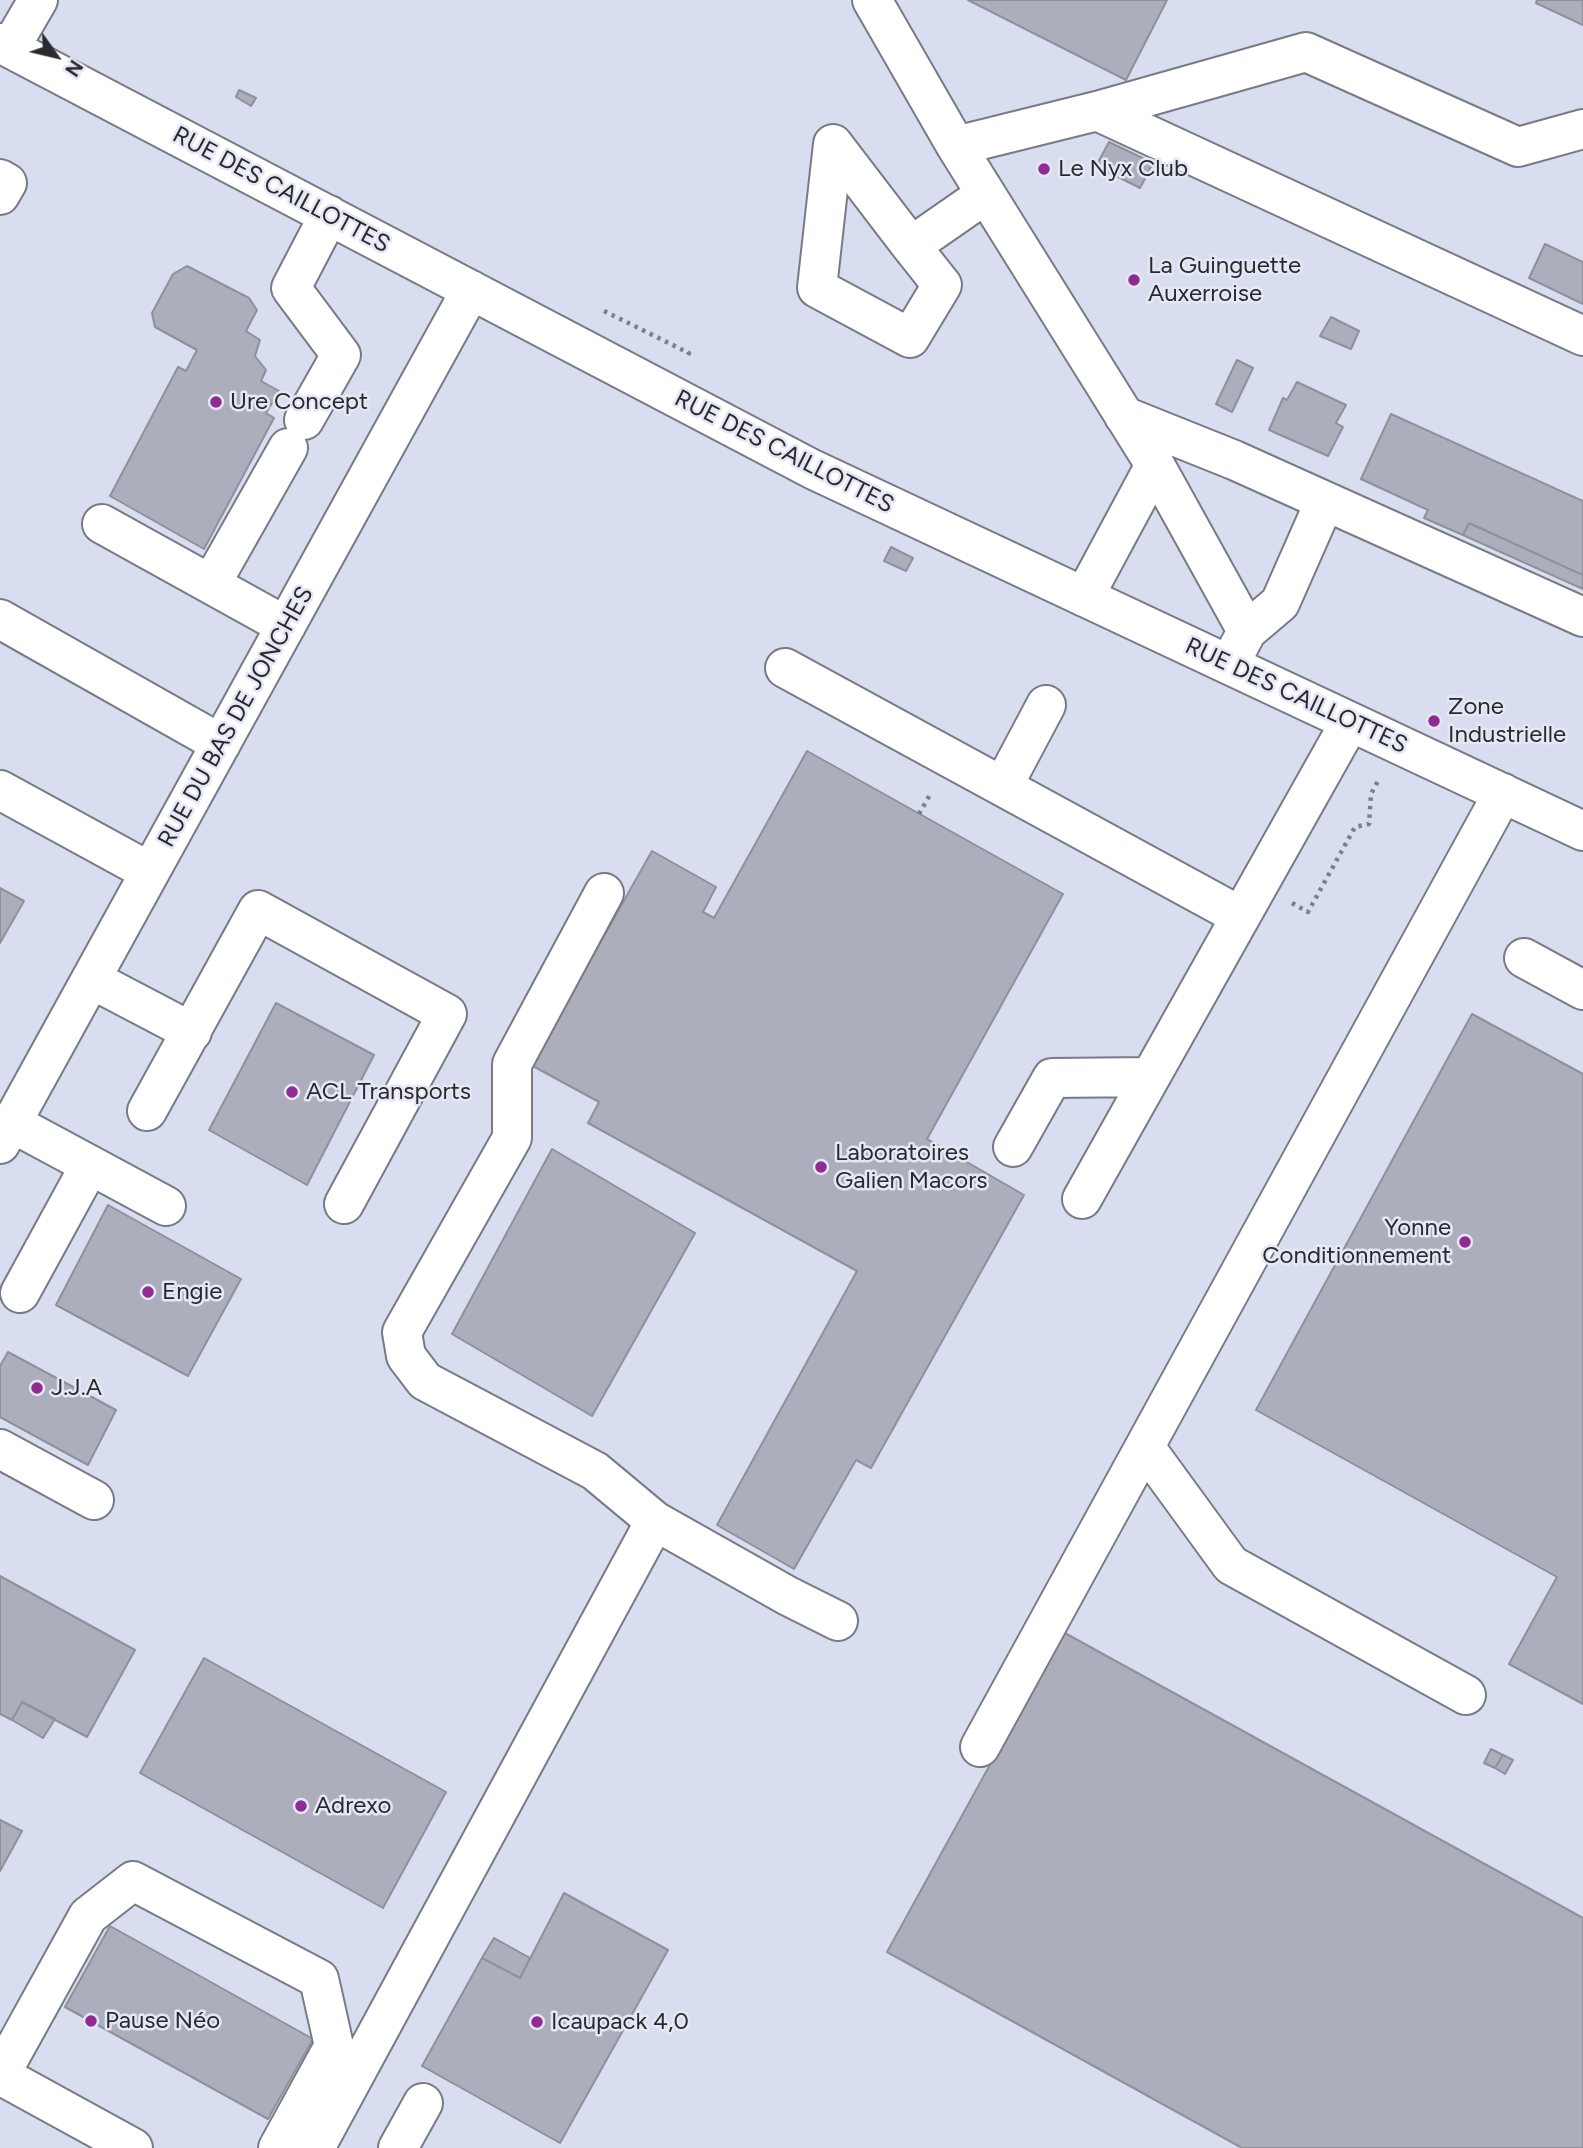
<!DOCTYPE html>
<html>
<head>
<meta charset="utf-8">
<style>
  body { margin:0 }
  #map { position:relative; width:1583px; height:2148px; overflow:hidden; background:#e5e8f4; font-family:Figtree,sans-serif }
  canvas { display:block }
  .north { position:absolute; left:21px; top:21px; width:70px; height:70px; -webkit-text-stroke:5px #e5e8f4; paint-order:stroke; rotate:124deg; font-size:19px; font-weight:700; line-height:28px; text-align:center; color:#292a2f }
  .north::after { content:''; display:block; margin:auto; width:24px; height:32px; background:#292a2f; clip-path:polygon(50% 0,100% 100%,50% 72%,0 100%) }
</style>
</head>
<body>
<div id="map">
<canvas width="1583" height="2148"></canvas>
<div class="north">N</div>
</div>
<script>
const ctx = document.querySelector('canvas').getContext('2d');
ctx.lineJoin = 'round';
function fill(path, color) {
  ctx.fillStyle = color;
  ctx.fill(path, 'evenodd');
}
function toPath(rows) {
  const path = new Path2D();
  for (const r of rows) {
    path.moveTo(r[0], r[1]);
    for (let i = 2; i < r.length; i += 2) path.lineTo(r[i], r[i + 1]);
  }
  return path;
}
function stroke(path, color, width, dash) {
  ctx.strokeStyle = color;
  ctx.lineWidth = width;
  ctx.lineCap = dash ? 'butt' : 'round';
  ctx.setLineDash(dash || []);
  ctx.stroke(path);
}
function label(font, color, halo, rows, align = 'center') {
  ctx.font = font + ' Figtree,sans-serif';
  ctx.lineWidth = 5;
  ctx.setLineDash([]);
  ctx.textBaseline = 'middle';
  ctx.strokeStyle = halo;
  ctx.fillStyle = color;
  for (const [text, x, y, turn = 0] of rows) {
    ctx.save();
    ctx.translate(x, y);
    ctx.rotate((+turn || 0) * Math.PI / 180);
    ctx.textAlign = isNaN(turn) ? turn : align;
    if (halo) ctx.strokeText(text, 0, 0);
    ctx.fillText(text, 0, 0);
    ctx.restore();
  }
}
const built = toPath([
  [0,0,1583,0,1583,2148,0,2148]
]);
const building = toPath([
  [968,0,1167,0,1126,80,968,0],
  [1537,0,1583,0,1583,25,1536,3,1537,0],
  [239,90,256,98,251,106,236,97,239,90],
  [1109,142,1153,163,1140,188,1096,166,1109,142],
  [1545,244,1583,262,1583,304,1529,278,1545,244],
  [187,266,249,298,257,310,246,331,260,340,255,356,266,370,261,381,279,391,266,413,274,418,204,549,110,496,178,367,186,371,197,350,155,327,152,313,173,274,187,266],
  [1331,317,1359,331,1351,349,1320,336,1331,317],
  [1237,360,1253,368,1232,412,1216,404,1237,360],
  [1297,382,1346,405,1336,423,1343,427,1328,456,1269,430,1283,398,1287,400,1297,382],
  [1391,414,1583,501,1583,575,1469,523,1463,535,1424,518,1428,510,1361,479,1391,414],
  [1469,523,1583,575,1583,589,1463,535,1469,523],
  [891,547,913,558,906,571,884,561,891,547],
  [807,751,1063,894,927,1139,1024,1195,871,1468,856,1460,794,1569,717,1525,857,1271,588,1123,599,1102,531,1065,652,851,716,887,703,912,714,918,807,751],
  [0,888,24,901,0,943,0,888],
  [276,1003,374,1055,307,1185,209,1130,276,1003],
  [1472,1014,1583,1074,1583,1704,1509,1664,1557,1577,1256,1410,1472,1014],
  [552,1149,695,1233,592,1416,452,1334,552,1149],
  [108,1205,241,1279,188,1376,56,1305,108,1205],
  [8,1352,116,1410,88,1465,0,1417,0,1366,8,1352],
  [0,1576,135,1650,87,1737,22,1702,12,1720,0,1714,0,1576],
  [1063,1632,1583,1918,1583,2148,1242,2148,887,1952,1063,1632],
  [204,1658,446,1792,383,1908,140,1773,204,1658],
  [22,1702,55,1719,43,1738,12,1720,22,1702],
  [1491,1749,1503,1755,1495,1768,1484,1763,1491,1749],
  [1503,1755,1513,1760,1505,1774,1495,1768,1503,1755],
  [0,1820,22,1831,0,1871,0,1820],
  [564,1893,668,1950,560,2143,422,2066,482,1958,520,1978,564,1893],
  [110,1926,313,2039,268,2119,65,2007,110,1926],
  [494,1938,530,1958,520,1978,482,1958,494,1938]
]);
const path = toPath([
  [604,311,689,353,686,358],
  [919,814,931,793],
  [1292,903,1308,912,1355,827,1369,824,1371,794,1379,779]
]);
const minor = toPath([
  [872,0,956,146,1155,465,1247,631,1229,665],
  [0,43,812,469,1583,831],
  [10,48,38,0],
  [1097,111,1306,52,1518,147,1583,129],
  [956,146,1097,111,1583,336],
  [0,179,7,183,0,195],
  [911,246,833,144,817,288,910,338,942,285,911,246,986,194],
  [1124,416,1234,460,1583,617],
  [304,420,341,355,291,288,329,215],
  [102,524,286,626],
  [211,584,288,448],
  [1084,597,1155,465],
  [0,619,221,744],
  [1247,631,1280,603,1325,501],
  [785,668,1240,916],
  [1003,786,1046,705],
  [0,790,150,872],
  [604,893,512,1064,512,1138,402,1332,406,1356,425,1381,595,1471,655,1521,788,1596,838,1621],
  [1524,958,1583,990],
  [91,979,192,1032],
  [147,1111,258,910,447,1014,344,1204],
  [12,1123,90,1165,20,1293],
  [0,1144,471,290],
  [1013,1147,1052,1078,1150,1077],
  [90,1165,166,1206],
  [1082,1199,1350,722],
  [1145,1447,1231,1565,1466,1695],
  [0,1449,94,1500],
  [980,1747,1503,793],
  [0,2075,88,1916,133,1881,319,1979,334,2046,278,2148],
  [0,2075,133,2148],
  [315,2148,655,1521],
  [398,2148,423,2103]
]);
const markers = [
  [1044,169,7,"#8f2b92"],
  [1134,280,7,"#8f2b92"],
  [216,402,7,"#8f2b92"],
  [1434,721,7,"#8f2b92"],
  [292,1092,7,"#8f2b92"],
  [821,1167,7,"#8f2b92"],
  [1465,1242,7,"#8f2b92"],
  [148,1292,7,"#8f2b92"],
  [37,1388,7,"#8f2b92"],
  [301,1806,7,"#8f2b92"],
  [91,2021,7,"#8f2b92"],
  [537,2022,7,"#8f2b92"]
];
const poiNames = [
  ["Le Nyx Club",1058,169],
  ["La Guinguette",1148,266],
  ["Auxerroise",1148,294],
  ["Ure Concept",230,402],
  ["Zone",1448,707],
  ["Industrielle",1448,735],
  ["ACL Transports",306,1092],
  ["Laboratoires",835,1153],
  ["Galien Macors",835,1181],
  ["Yonne",1451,1228,"right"],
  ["Conditionnement",1451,1256,"right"],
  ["Engie",162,1292],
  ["J.J.A",51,1388],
  ["Adrexo",315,1806],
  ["Pause Néo",105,2021],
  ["Icaupack 4,0",551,2022]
];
const streetNames = [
  ["RUE DES CAILLOTTES",281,190,28],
  ["RUE DES CAILLOTTES",784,452,27],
  ["RUE DES CAILLOTTES",1296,696,25],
  ["RUE DU BAS DE JONCHES",236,717,-61]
];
fill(built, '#d8ddf0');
fill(building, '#acafbb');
stroke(building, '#8e919c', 2);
stroke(minor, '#787a85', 42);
stroke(path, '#7e8088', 4.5, [3.5, 5]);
stroke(minor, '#fff', 38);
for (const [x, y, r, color] of markers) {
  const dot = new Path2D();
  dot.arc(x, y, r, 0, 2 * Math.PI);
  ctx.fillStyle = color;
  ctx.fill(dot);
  stroke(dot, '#e5e8f4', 2.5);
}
label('24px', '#292a2f', '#e5e8f4', poiNames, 'left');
label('24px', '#292a2f', '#e5e8f4', streetNames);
</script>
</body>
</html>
